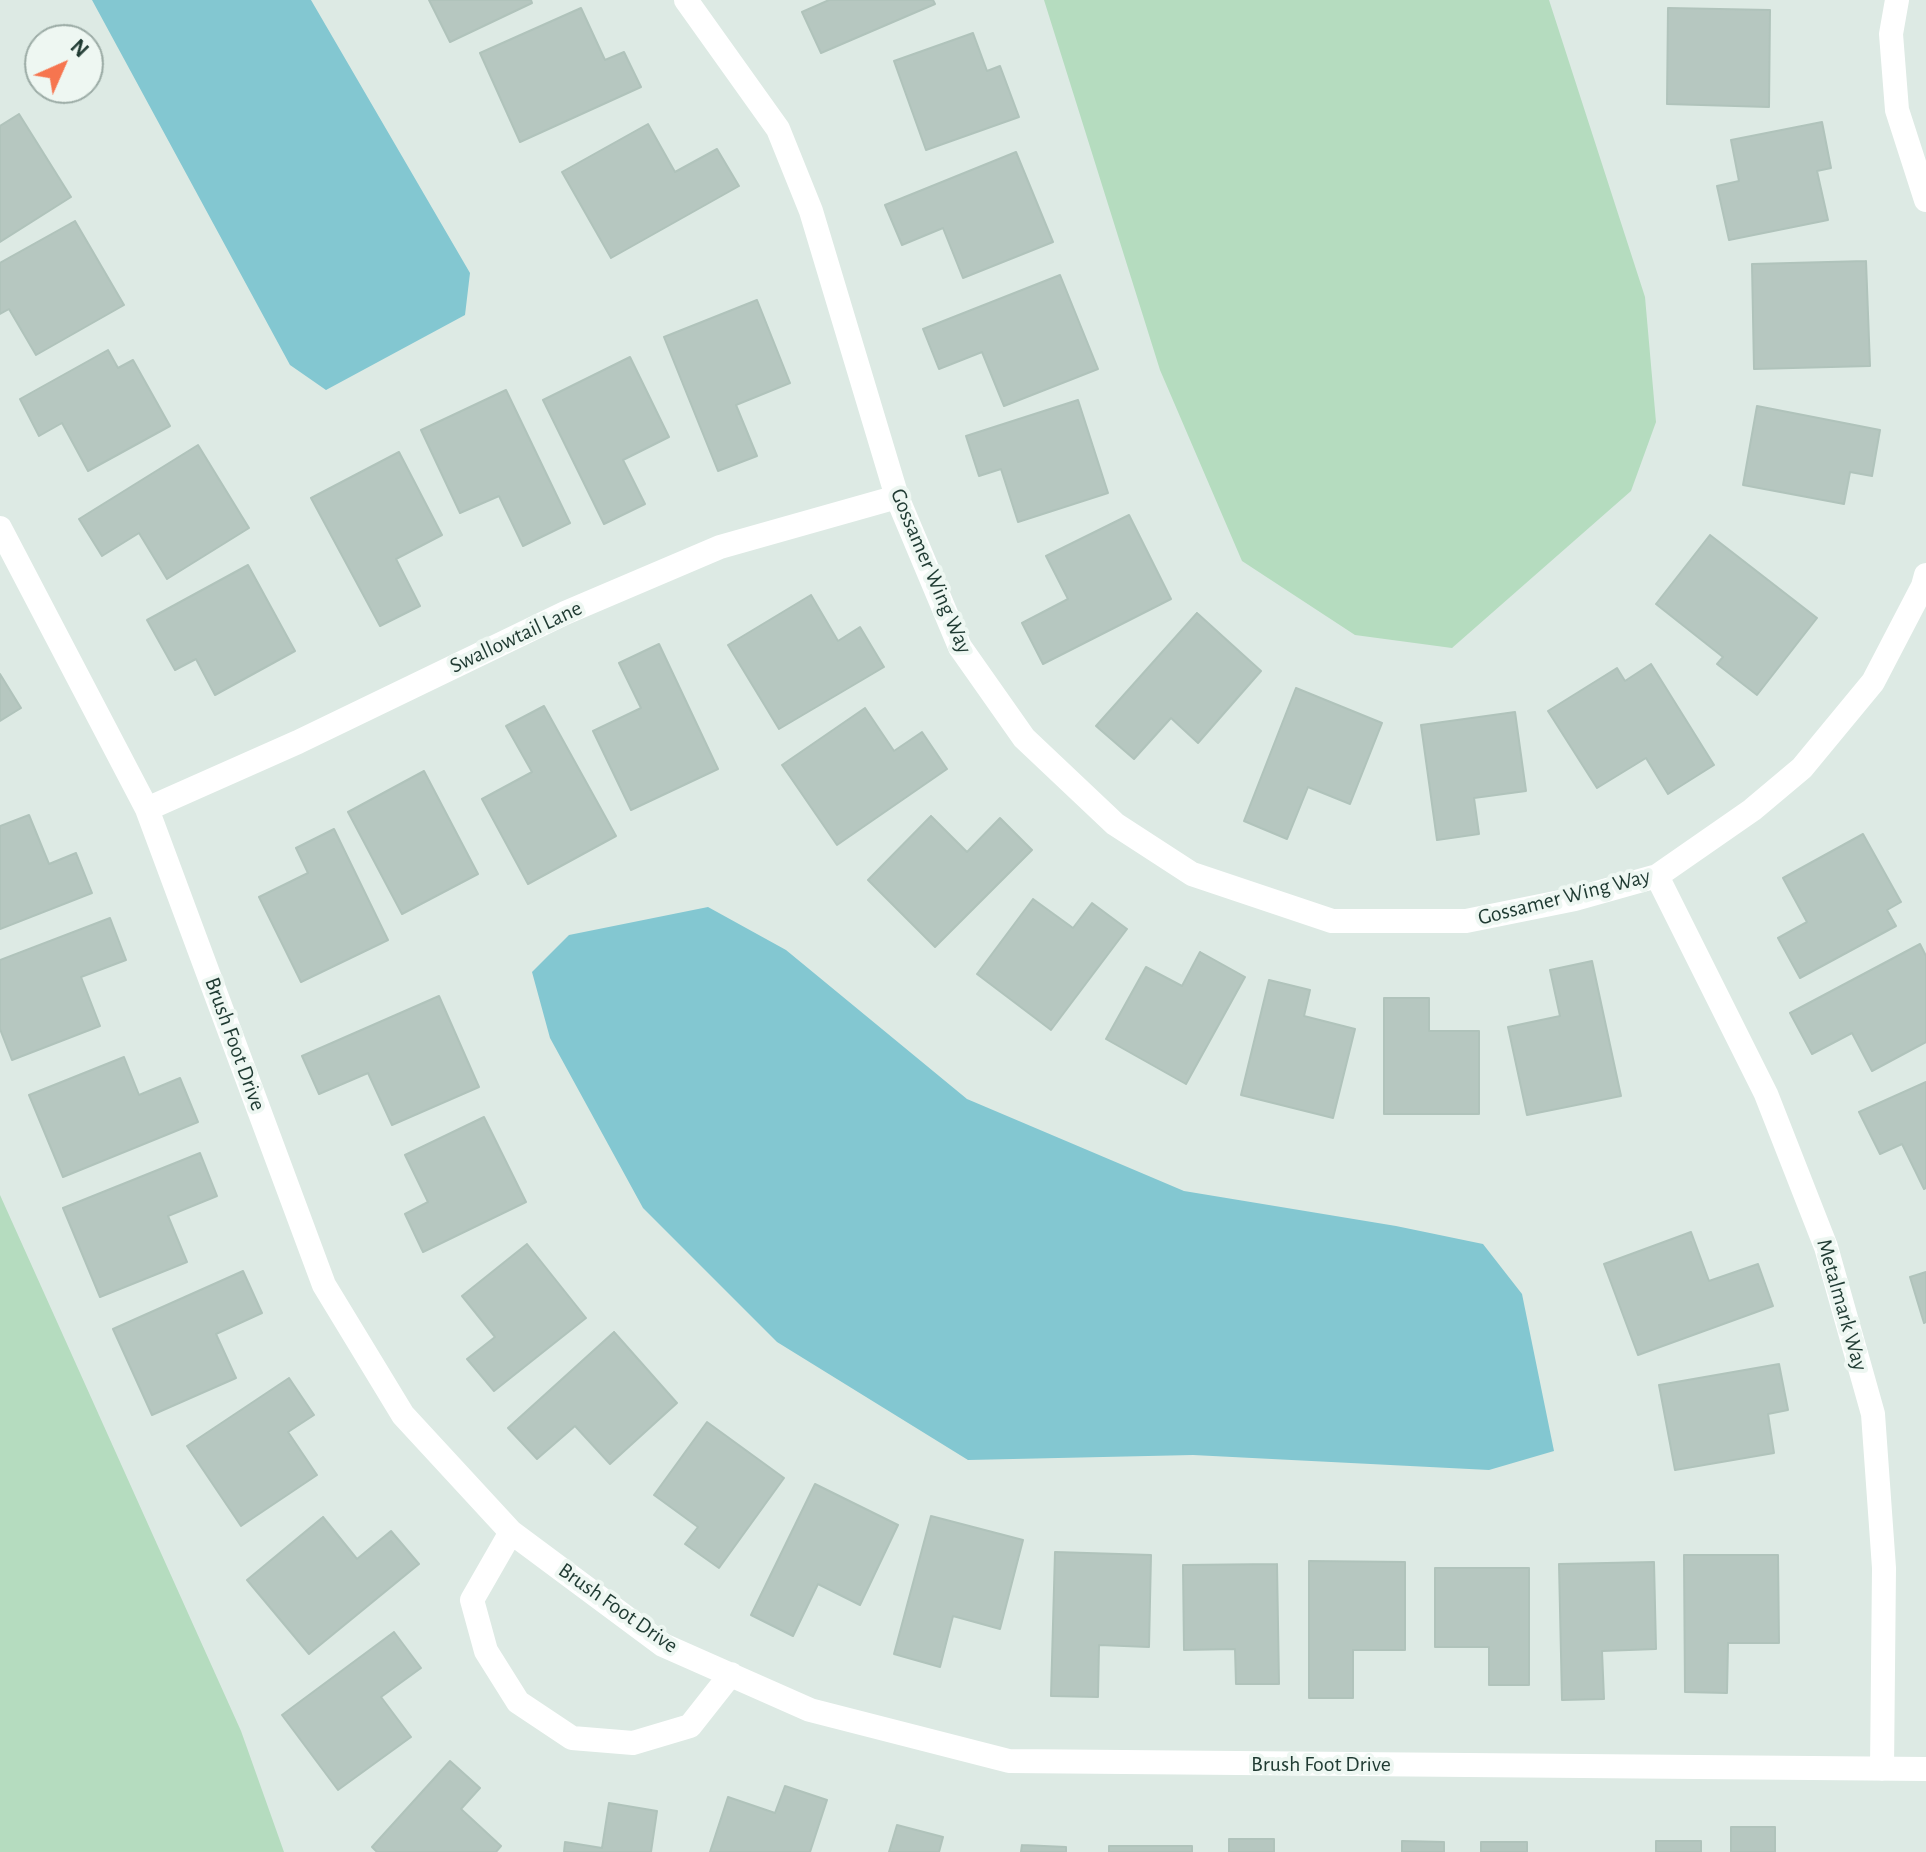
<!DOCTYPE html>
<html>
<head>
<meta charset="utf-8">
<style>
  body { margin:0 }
  #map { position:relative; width:1926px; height:1852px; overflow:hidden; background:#ddeae4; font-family:"Alegreya Sans",sans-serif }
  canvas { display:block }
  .north { position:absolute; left:24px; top:24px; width:80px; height:80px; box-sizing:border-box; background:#eef7f2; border:2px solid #9baba5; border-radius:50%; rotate:45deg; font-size:22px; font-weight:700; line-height:32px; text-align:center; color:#1f3a32 }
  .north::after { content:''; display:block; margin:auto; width:28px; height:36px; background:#f6754f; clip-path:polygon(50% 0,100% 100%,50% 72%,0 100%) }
</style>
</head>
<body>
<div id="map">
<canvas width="1926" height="1852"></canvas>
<div class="north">N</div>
</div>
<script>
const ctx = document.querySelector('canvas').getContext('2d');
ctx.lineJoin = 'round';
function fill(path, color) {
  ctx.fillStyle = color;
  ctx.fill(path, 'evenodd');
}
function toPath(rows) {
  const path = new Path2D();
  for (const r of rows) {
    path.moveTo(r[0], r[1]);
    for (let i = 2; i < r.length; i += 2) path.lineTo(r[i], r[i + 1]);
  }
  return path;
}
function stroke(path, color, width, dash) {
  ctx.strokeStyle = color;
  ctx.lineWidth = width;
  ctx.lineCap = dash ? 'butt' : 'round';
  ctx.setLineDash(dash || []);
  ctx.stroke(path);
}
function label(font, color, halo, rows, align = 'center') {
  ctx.font = font + ' "Alegreya Sans",sans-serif';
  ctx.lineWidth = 8;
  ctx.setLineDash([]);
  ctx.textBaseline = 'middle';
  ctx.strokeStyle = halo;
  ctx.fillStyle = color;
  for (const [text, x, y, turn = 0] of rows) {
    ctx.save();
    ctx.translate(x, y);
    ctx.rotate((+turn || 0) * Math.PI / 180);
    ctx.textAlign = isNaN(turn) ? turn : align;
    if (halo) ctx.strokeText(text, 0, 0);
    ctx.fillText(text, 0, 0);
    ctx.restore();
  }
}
const green = toPath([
  [1044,0,1549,0,1645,297,1656,422,1631,491,1452,648,1355,635,1242,561,1160,370],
  [0,1195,241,1731,284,1852,0,1852]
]);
const water = toPath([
  [92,0,311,0,470,273,465,315,326,390,290,365],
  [708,907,786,950,967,1099,1184,1191,1396,1226,1483,1244,1522,1294,1554,1451,1489,1470,1193,1455,968,1460,777,1342,643,1208,550,1038,532,972,569,935]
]);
const building = toPath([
  [429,0,531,0,532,3,450,42,429,0],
  [829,0,933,0,935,4,821,53,802,12,829,0],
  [581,8,605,60,624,52,641,87,520,142,480,53,581,8],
  [1668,8,1770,10,1769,107,1667,104,1668,8],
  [973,33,987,71,1000,66,1019,117,926,150,894,61,973,33],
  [19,114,71,197,0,242,0,126,19,114],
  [1822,122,1831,168,1817,171,1828,220,1729,240,1717,186,1739,181,1731,140,1822,122],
  [648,124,675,172,717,149,739,186,611,258,562,172,648,124],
  [1016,152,1053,242,963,278,943,228,902,245,885,205,1016,152],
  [75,221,124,305,36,355,9,309,0,314,0,263,75,221],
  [1866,261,1870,366,1754,369,1752,264,1866,261],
  [1060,275,1098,369,1004,406,982,352,939,369,923,329,1060,275],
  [757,300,790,383,736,405,757,456,718,471,664,337,757,300],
  [108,350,118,368,133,360,170,426,88,471,62,423,39,436,20,399,108,350],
  [630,357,669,437,623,460,645,504,604,524,543,400,630,357],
  [506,390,570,523,523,546,499,496,460,513,421,430,506,390],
  [1078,400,1108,493,1018,522,1001,469,979,476,966,436,1078,400],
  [1757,406,1880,430,1872,476,1850,472,1844,504,1743,485,1757,406],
  [198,445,249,528,167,579,139,533,102,556,79,519,198,445],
  [399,452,442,535,396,559,420,606,380,626,311,498,399,452],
  [1129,515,1171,599,1043,664,1022,623,1068,599,1046,556,1129,515],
  [1710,535,1817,618,1757,695,1717,664,1723,657,1656,604,1710,535],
  [248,565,295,651,215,695,196,659,175,670,147,620,248,565],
  [811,595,838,641,860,627,884,667,779,729,728,645,811,595],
  [1197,613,1261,671,1198,743,1171,718,1134,759,1096,726,1197,613],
  [659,644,718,769,631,810,593,731,641,708,619,663,659,644],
  [1651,664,1714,765,1668,794,1646,758,1597,788,1548,711,1617,668,1625,681,1651,664],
  [0,674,21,708,0,721,0,674],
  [1296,688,1382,723,1350,804,1308,787,1287,839,1244,821,1296,688],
  [544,706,616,836,528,884,482,799,532,772,506,726,544,706],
  [865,708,894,751,922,732,947,769,837,845,782,765,865,708],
  [1515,712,1526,791,1474,798,1479,834,1437,840,1421,725,1515,712],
  [424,771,478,874,402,914,348,812,424,771],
  [29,815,49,864,76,853,92,893,0,929,0,826,29,815],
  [931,816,967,852,1000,818,1032,850,935,947,868,880,931,816],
  [334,829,388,940,301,982,259,897,308,873,296,848,334,829],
  [1863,834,1901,902,1887,910,1896,926,1800,978,1778,938,1807,922,1783,878,1863,834],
  [1033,899,1073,928,1092,903,1127,929,1051,1030,977,974,1033,899],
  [110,918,126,960,81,977,100,1026,12,1060,0,1029,0,960,110,918],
  [1920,944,1926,956,1926,1042,1872,1071,1852,1033,1812,1054,1790,1013,1920,944],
  [1200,952,1245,977,1186,1084,1106,1039,1146,967,1182,986,1200,952],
  [1592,961,1621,1096,1527,1115,1508,1027,1560,1016,1550,970,1592,961],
  [1269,980,1310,990,1304,1016,1355,1029,1333,1118,1241,1095,1269,980],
  [439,996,479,1087,392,1125,368,1073,319,1094,302,1056,439,996],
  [1384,998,1429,998,1429,1031,1479,1031,1479,1114,1384,1114,1384,998],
  [124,1057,139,1095,180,1078,198,1122,63,1177,29,1095,124,1057],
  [1926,1082,1926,1188,1924,1189,1902,1144,1880,1154,1859,1112,1926,1082],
  [484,1117,526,1202,423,1252,405,1214,428,1202,405,1155,484,1117],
  [200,1153,217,1196,168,1216,187,1262,100,1297,63,1208,200,1153],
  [1691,1232,1709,1281,1758,1264,1773,1306,1638,1355,1604,1264,1691,1232],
  [527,1244,586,1318,494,1391,467,1359,495,1337,462,1296,527,1244],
  [243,1271,262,1313,216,1334,236,1378,152,1415,113,1329,243,1271],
  [1926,1272,1926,1322,1924,1323,1910,1277,1926,1272],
  [614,1332,677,1403,610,1464,575,1426,537,1459,508,1428,614,1332],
  [1779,1364,1788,1410,1768,1414,1774,1453,1675,1470,1659,1385,1779,1364],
  [289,1378,314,1415,288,1432,317,1475,241,1526,187,1446,289,1378],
  [707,1422,784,1478,719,1568,685,1544,698,1527,654,1495,707,1422],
  [815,1484,898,1525,860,1605,818,1584,793,1636,751,1615,815,1484],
  [931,1516,1023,1540,1000,1629,953,1616,940,1667,894,1654,931,1516],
  [323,1517,357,1559,391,1531,419,1564,309,1654,247,1580,323,1517],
  [1055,1552,1151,1555,1149,1647,1099,1645,1098,1697,1051,1696,1055,1552],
  [1684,1555,1778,1555,1779,1643,1728,1643,1727,1693,1685,1692,1684,1555],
  [1309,1561,1405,1562,1405,1650,1353,1650,1353,1698,1309,1698,1309,1561],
  [1654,1562,1656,1649,1602,1651,1604,1699,1562,1700,1559,1564,1654,1562],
  [1277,1564,1279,1684,1236,1684,1235,1649,1184,1650,1183,1565,1277,1564],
  [1435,1568,1529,1568,1529,1685,1489,1685,1489,1647,1435,1647,1435,1568],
  [394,1632,421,1668,381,1697,411,1737,338,1790,282,1715,394,1632],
  [450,1761,480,1788,461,1809,501,1846,496,1852,377,1852,372,1847,450,1761],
  [785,1786,827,1800,810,1852,710,1852,728,1797,775,1813,785,1786],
  [609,1803,657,1811,651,1852,564,1852,565,1842,602,1848,609,1803],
  [897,1825,943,1837,939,1852,889,1852,897,1825],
  [1731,1827,1775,1827,1775,1852,1731,1852,1731,1827],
  [1229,1839,1274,1839,1274,1852,1229,1852,1229,1839],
  [1402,1841,1444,1842,1444,1852,1402,1852,1402,1841],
  [1656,1841,1701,1841,1701,1852,1656,1852,1656,1841],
  [1481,1842,1527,1842,1527,1852,1481,1852,1481,1842],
  [1022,1845,1066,1847,1066,1852,1021,1852,1022,1845],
  [1109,1846,1192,1846,1192,1852,1109,1852,1109,1846]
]);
const street = toPath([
  [686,0,778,129,811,211,897,497,960,647,1024,738,1115,824,1192,874,1332,921,1466,921,1575,899,1657,876,1752,810,1802,768,1873,682,1923,586,1926,575],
  [1897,0,1891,34,1897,110,1926,200],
  [0,528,147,809,324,1285,403,1415,511,1532,663,1645,810,1710,1009,1761,1926,1769],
  [147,809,298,742,565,613,720,547,897,497],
  [1657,876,1766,1094,1826,1247,1873,1414,1884,1568,1882,1769],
  [511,1532,472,1600,486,1651,518,1702,572,1738,633,1743,690,1726,731,1674]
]);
const streetNames = [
  ["Gossamer Wing Way",931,571,67],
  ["Swallowtail Lane",516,637,-25],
  ["Gossamer Wing Way",1564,897,-14],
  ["Brush Foot Drive",235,1044,70],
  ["Metalmark Way",1842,1305,74],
  ["Brush Foot Drive",618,1608,35],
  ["Brush Foot Drive",1321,1764]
];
fill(green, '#b5dcbf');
fill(water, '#83c7d1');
fill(building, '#b6c7c0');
stroke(building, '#b0c3bb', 2);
stroke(street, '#fff', 24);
label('22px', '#1f3a32', '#eef7f2', streetNames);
</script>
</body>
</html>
